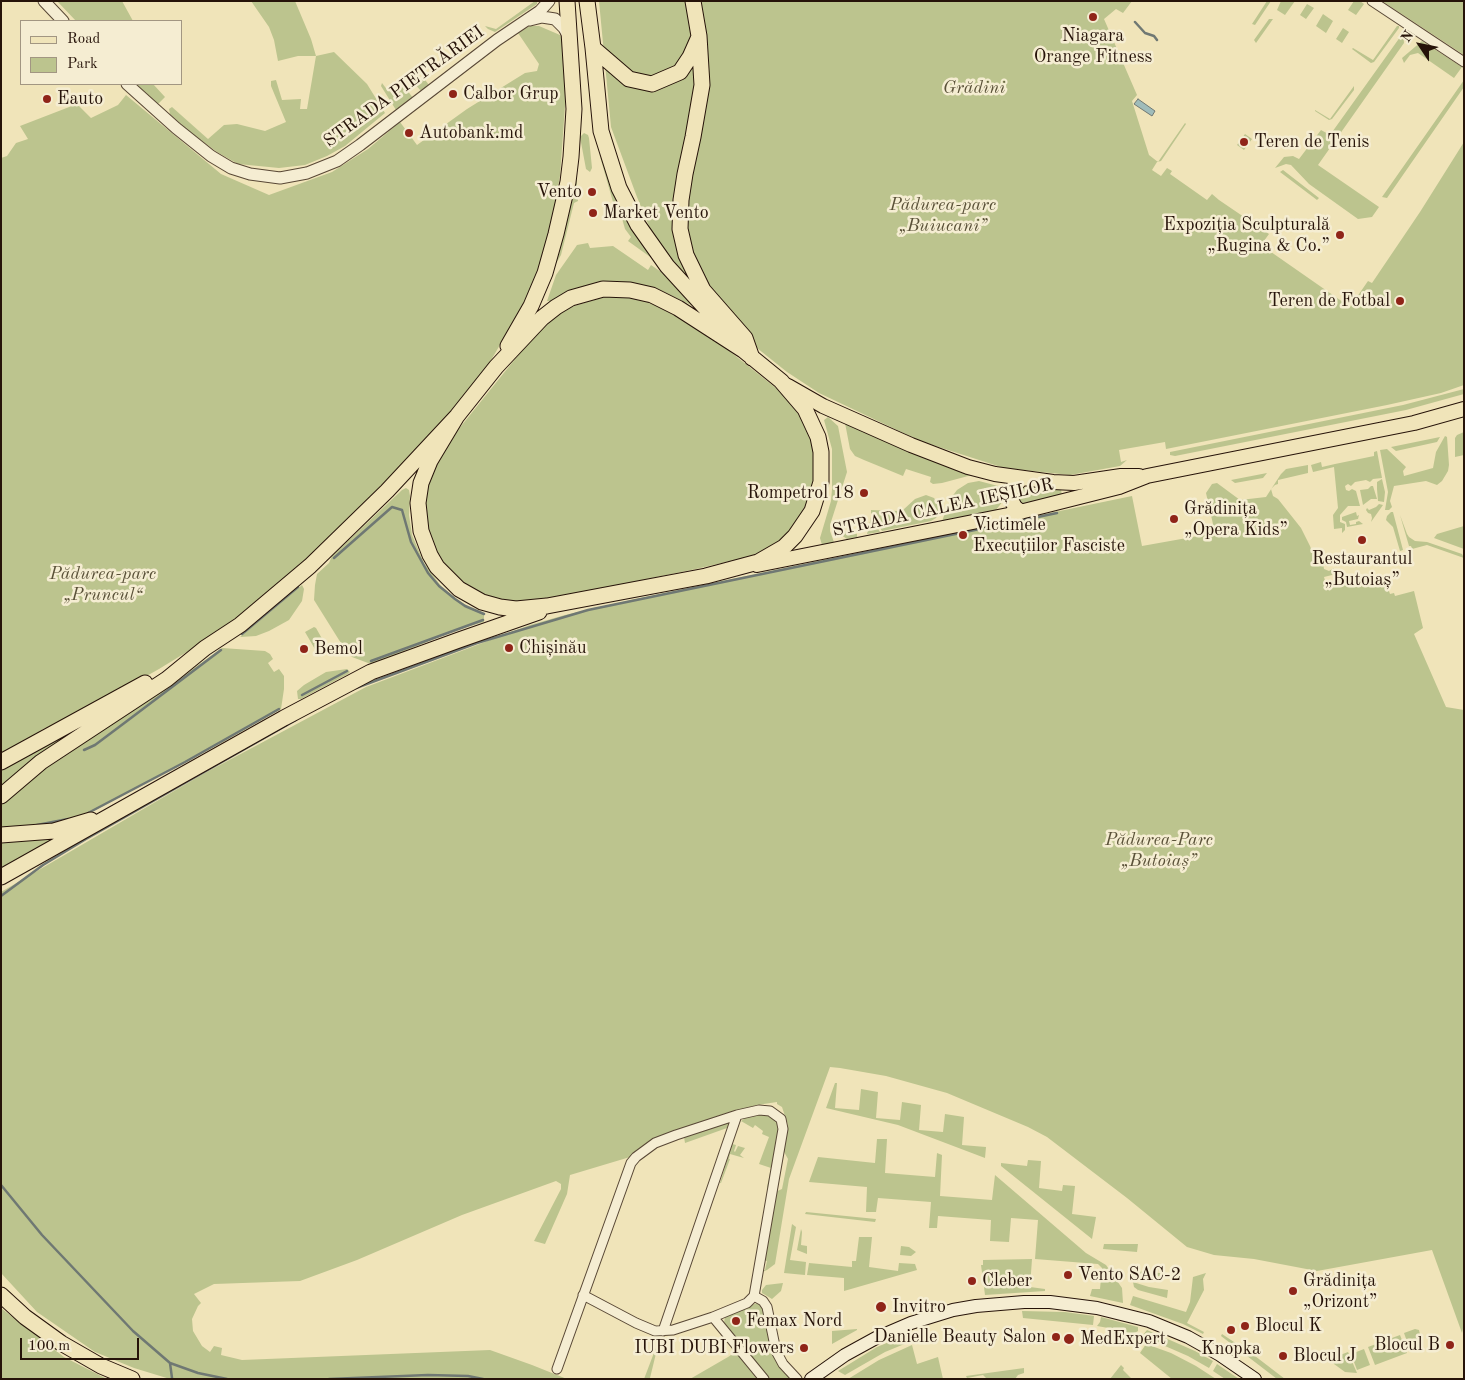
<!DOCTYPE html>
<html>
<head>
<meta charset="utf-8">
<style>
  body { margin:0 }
  #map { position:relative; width:1465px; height:1380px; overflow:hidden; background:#f0e4b9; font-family:"Old Standard TT",serif }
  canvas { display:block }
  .frame { position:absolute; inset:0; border:2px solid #261309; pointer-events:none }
  .legend { position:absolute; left:20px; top:20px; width:162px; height:65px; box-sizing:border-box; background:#f5edd2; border:1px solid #a29682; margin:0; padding:6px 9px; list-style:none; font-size:15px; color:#261309 }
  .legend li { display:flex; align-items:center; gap:10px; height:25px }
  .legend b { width:25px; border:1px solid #a29682 }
  .north { position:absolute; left:1395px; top:20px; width:50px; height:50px; -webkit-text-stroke:4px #f5edd2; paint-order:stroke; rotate:304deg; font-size:14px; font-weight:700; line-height:20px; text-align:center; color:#261309 }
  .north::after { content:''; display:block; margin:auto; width:18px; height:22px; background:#261309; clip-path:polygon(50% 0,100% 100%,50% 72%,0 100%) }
  .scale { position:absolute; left:20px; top:1338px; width:119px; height:22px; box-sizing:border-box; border:2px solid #261309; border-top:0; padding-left:6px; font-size:15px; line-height:18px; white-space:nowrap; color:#261309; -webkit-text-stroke:4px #f5edd2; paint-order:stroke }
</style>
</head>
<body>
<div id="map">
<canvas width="1465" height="1380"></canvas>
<div class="frame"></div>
<ul class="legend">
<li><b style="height:6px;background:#f0e4b9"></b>Road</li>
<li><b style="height:14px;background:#bcc48e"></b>Park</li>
</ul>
<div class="north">N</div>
<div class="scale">100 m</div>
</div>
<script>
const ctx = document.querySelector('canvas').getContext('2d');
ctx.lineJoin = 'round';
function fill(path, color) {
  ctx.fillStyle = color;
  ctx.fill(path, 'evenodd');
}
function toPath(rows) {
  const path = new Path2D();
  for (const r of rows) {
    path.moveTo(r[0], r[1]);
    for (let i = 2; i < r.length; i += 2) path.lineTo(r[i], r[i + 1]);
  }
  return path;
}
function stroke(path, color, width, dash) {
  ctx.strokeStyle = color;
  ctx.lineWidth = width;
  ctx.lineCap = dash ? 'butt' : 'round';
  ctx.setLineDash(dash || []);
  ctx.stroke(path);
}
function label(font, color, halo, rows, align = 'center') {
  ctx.font = font + ' "Old Standard TT",serif';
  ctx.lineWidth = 5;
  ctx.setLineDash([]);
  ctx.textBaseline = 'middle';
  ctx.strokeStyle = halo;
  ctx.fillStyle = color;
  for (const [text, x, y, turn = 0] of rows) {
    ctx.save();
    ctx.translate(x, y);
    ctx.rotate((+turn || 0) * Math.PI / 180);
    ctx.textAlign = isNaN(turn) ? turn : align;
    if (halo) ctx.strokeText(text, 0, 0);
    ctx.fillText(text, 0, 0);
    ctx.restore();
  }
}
const green = toPath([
  [57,1,122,1,133,21,76,21],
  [251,1,295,1,311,39,316,56,334,52,367,84,385,113,345,146,327,156,305,165,279,168,238,164,217,152,186,129,170,114,169,109,172,107,208,139,224,125,237,124,265,131,286,122,271,86,271,81,276,80,282,100,301,99,300,109,307,109,316,56,298,56,278,61,274,40,269,27],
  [535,1,537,1,537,4,495,32,488,29,485,26,496,29],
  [599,1,1132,1,1123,13,1116,9,1104,19,1137,95,1132,101,1149,155,1158,162,1185,123,1186,124,1161,161,1157,162,1152,170,1161,176,1167,168,1172,171,1170,174,1207,200,1212,194,1219,200,1269,234,1261,245,1350,307,1368,281,1372,283,1420,212,1464,142,1464,385,1441,393,1387,405,1166,449,1165,442,1119,450,1121,462,1127,460,1120,466,1070,475,1004,468,920,441,819,393,787,372,757,348,725,317,678,268,659,244,651,231,637,197,611,127],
  [1267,1,1271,1,1255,25,1252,24],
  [1281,1,1295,1,1285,15,1277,10],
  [1354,1,1360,1,1364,4,1356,15,1348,10],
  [1382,1,1464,1,1464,55],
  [1307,4,1314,8,1306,19,1300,15],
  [1323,14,1333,21,1326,33,1316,26],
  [1269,19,1273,19,1256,43,1254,40],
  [530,26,539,26,560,35,562,38,567,78,560,176,546,251,530,293,490,362,462,399,438,428,319,550,239,620,159,669,102,701,43,729,34,735,1,754,1,158,7,156,16,143,28,139,20,126,77,104,91,118,118,105,126,95,221,174,269,195,332,172,368,149,400,122,417,145,467,109,525,73,537,71,539,64,518,33],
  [1397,26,1399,26,1399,28,1374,62,1371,63,1352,49,1353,48,1373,60],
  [1343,28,1349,32,1342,43,1336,39],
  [1403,33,1404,43,1318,165,1379,207,1372,217,1358,219,1309,184,1291,165,1286,164,1275,168,1284,157,1293,156,1299,159,1321,130,1330,135],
  [1422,41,1462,67,1454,78,1418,53,1410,55,1404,63,1402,58],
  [423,77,429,85,421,91,414,83],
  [1464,80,1464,87,1387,198,1382,197],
  [401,82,413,98,396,110,381,86,382,83,388,91],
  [136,84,153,84,165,97,158,104],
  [1354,86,1354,90,1332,119,1329,120,1315,111,1315,110,1330,119],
  [584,133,588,135,589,138,592,168,590,172,586,169,580,137],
  [1245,134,1252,139,1244,150,1237,145],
  [599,153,611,185,653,259,628,241,631,237,625,229,617,201,613,202],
  [576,167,578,201,574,203,561,255,550,274],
  [1283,170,1319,198,1317,200,1280,172],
  [588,243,590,248,613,246,648,270,651,265,664,274,692,303,693,306,658,289,618,281,589,285,566,292,553,301,547,301,556,275,575,248,577,245],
  [618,296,646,301,670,311,713,338,781,392,795,405,813,442,817,472,810,503,795,528,776,546,748,557,696,569,544,600,517,603,493,600,472,590,451,573,437,555,427,526,425,501,429,479,449,441,528,343,545,326,563,311,574,306,604,297],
  [1464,389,1464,394,1406,410,1175,456,1170,455,1170,452,1403,405],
  [828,417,838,426,847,472,830,525,830,531,835,545,822,545,820,538,831,501,832,489,832,449,824,420],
  [845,423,972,475,942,483,933,484,930,482,931,477,906,469,903,476,864,460,855,456,850,449],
  [1464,432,1464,455,1455,457,1455,438,1457,435],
  [1445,436,1447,437,1449,465,1448,471,1442,481,1437,485,1426,481,1394,486,1390,501,1392,507,1389,510,1385,510,1388,492,1380,450,1387,449,1406,467,1403,471,1404,476,1433,468,1436,452],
  [1440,437,1437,442,1396,451,1391,447],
  [1377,451,1382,478,1373,479,1370,482,1366,480,1355,482,1351,486,1348,484,1345,486,1346,490,1349,491,1352,489,1356,491,1360,506,1348,506,1340,515,1340,522,1345,524,1345,530,1342,533,1342,528,1334,529,1333,515,1338,508,1334,467,1313,472,1311,465,1321,462,1322,467,1335,464,1374,456,1374,452],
  [1308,465,1308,473,1278,480,1278,484,1275,485,1271,489,1273,496,1278,499,1301,528,1310,546,1316,562,1327,557,1328,559,1323,564,1324,569,1329,571,1334,568,1332,575,1324,577,1326,584,1330,588,1368,577,1370,584,1385,580,1390,594,1394,593,1395,596,1414,591,1423,628,1414,634,1446,707,1464,710,1464,1324,1462,1333,1432,1250,1317,1271,1254,1259,1214,1255,1187,1247,1127,1198,1047,1137,1028,1127,947,1093,886,1076,840,1068,830,1067,789,1179,775,1264,767,1270,760,1273,761,1270,765,1270,767,1261,763,1260,775,1192,782,1189,788,1159,783,1150,788,1125,782,1107,777,1104,777,1102,757,1105,737,1111,653,1141,641,1147,630,1157,570,1175,567,1194,545,1244,534,1241,561,1189,561,1184,556,1181,462,1215,357,1260,300,1281,214,1284,194,1294,201,1303,198,1306,192,1319,193,1331,202,1346,210,1352,214,1346,222,1348,221,1355,242,1360,490,1350,532,1365,567,1379,170,1379,134,1368,95,1352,37,1312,1,1273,1,892,205,773,366,687,530,625,565,615,631,600,1132,496,1142,546,1215,533,1206,493,1212,484,1217,483,1240,500,1266,497,1281,474,1286,469],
  [1267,473,1263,478,1235,483,1231,480],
  [1382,479,1385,492,1384,502,1378,501,1377,489,1377,482],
  [979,481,998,486,1004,489,1003,501,996,510,991,513,942,521,951,498,957,490,968,483],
  [1046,486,1061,488,1062,498,1045,499,1019,504,1016,500,1016,493,1019,487,1042,490],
  [1371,486,1373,486,1377,499,1371,499,1363,505,1360,490,1368,489],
  [406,488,409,490,410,496,409,515,412,535,424,563,441,586,455,598,466,605,484,614,484,622,459,629,375,663,368,663,352,657,339,640,314,600,315,585,317,574,329,563,332,556,402,490],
  [926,495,934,498,939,505,939,513,936,518,931,521,882,531,871,513,871,510,898,511,903,510,915,499],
  [1379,504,1383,505,1371,522,1372,518,1371,514,1368,513,1366,510,1367,508,1369,510,1376,507],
  [1356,512,1357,516,1359,515,1358,519,1349,521,1350,525,1356,524,1356,522,1359,521,1363,524,1347,527,1346,522,1342,520,1342,517],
  [1391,512,1393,512,1403,550,1400,551,1393,527,1386,520,1387,516],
  [1400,515,1407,534,1409,537,1415,541,1427,542,1462,554,1464,558,1427,545,1412,549,1411,546,1409,546],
  [871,517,880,532,867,534],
  [1464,526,1464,549,1434,538,1437,534],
  [840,527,845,528,844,531,857,534,857,537,847,539,844,537,837,531,837,528],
  [302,585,304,589,302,601,289,620,269,631,256,636,240,637],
  [314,627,316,628,329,651,324,653,316,651,305,632],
  [222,648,265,651,270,654,273,659,268,663,274,672,279,669,284,676,284,689,281,709,223,742,86,815,62,823,1,829,1,804,21,787,47,765,155,696],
  [347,669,350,672,348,674,301,699,298,699,297,691,304,685,326,672],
  [97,714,1,789,1,767],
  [60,837,1,869,1,842,30,841],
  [835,1083,837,1083,835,1108,859,1110,861,1089,878,1092,876,1118,900,1120,902,1102,921,1105,919,1130,943,1132,945,1114,964,1117,962,1145,986,1147,985,1158,898,1125,826,1108],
  [767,1113,777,1120,780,1128,768,1189,767,1187,771,1168,759,1164,769,1137,762,1134,763,1131,755,1125,753,1128,741,1121,748,1116],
  [725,1122,730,1123,730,1130,727,1128,685,1143,684,1137],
  [877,1139,887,1139,885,1173,935,1177,937,1153,942,1155,940,1196,992,1200,995,1175,1086,1253,1106,1265,1122,1288,1123,1303,1090,1296,1092,1289,1100,1289,1102,1268,1098,1264,1035,1259,1038,1220,1011,1218,1009,1242,990,1241,991,1220,938,1216,937,1228,929,1228,931,1202,878,1198,876,1212,866,1212,867,1187,809,1182,818,1157,875,1163],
  [732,1144,736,1145,734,1151,735,1152,738,1146,745,1148,740,1155,744,1158,730,1154,729,1159,730,1159,721,1183,720,1183],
  [1028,1160,1041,1161,1039,1188,1062,1191,1063,1185,1075,1186,1072,1214,1096,1217,1092,1239,1001,1166,1001,1163,1027,1166],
  [806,1212,876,1219,875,1222,805,1214],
  [792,1224,796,1227,790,1260,806,1262,805,1275,784,1273],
  [801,1229,802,1232,801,1245,807,1246,807,1254,797,1250],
  [859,1237,872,1237,869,1267,898,1271,899,1263,915,1264,917,1270,844,1291,844,1278,807,1275,809,1263,852,1267,852,1261,856,1261],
  [1104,1244,1138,1244,1137,1252,1103,1249],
  [901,1246,909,1247,916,1252,911,1256,900,1255],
  [1032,1259,1030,1287,1045,1289,1045,1291,985,1295,981,1265,983,1265,983,1260],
  [1134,1271,1159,1273,1170,1273,1170,1277,1133,1274],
  [1206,1273,1203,1279,1204,1290,1187,1323,1204,1332,1203,1334,1183,1324,1130,1305,1133,1296,1186,1312,1190,1302,1193,1277],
  [1133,1282,1149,1287,1168,1290,1167,1298,1138,1290,1134,1287],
  [783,1283,781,1291,772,1299,762,1293,762,1290,766,1285],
  [757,1303,762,1306,775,1360,790,1379,767,1379,724,1323,725,1316],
  [1,1308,64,1357,107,1379,1,1379],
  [1022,1311,1065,1312,1094,1316,1093,1325,1023,1318],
  [1101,1317,1138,1327,1138,1331,1133,1334,1114,1329,1097,1326,1100,1322],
  [857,1329,857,1330,832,1344,832,1331],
  [1415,1329,1419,1330,1422,1343,1421,1346,1410,1350,1404,1333],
  [1147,1330,1195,1351,1213,1361,1209,1368,1188,1356,1142,1336],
  [913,1332,919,1338,885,1352,845,1375,838,1371,877,1347],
  [1222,1334,1255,1356,1285,1379,1277,1379,1221,1336],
  [1400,1335,1407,1353,1375,1365,1368,1347],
  [660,1337,650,1378,651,1379,644,1379],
  [1146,1344,1171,1353,1196,1366,1216,1379,1172,1379,1140,1353],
  [912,1345,917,1364,938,1357,943,1379,848,1379,879,1360],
  [1364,1349,1370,1365,1357,1370,1351,1354],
  [737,1351,759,1379,690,1379,728,1357],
  [1348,1352,1357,1373,1345,1372,1334,1364,1333,1362,1335,1357],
  [1217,1364,1239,1379,1225,1379,1213,1371],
  [1121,1365,1124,1368,1123,1370,1132,1379,1110,1379],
  [1024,1368,1024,1373,1018,1375,1015,1379,987,1379,983,1375,967,1378,966,1376]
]);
const water = toPath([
  [1138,99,1155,111,1152,116,1134,104,1138,99]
]);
const stream = toPath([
  [1135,22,1145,33,1154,36,1157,40],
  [334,558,392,507,402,510,411,542,428,573,439,586,455,599,465,606,484,614],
  [242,634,298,587],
  [371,661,483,620],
  [356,688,477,643,588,610,1057,513],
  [302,695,347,671],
  [84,750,95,745,127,721,221,650],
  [88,813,185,762,279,709],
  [37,825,68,819],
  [1,896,43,865,86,839,296,720],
  [1,1185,42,1235,133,1331,170,1363,172,1378],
  [170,1363,198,1373,227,1379],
  [329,1379,428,1375,468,1376,483,1379]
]);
const minor = toPath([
  [1372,1,1464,62],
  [583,1295,636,1323,655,1331,673,1330,713,1317,764,1379],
  [754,1296,763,1301,767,1307,776,1351,783,1364,797,1379],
  [663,1331,737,1115],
  [557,1369,631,1163,636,1157,655,1143,676,1135,737,1115,759,1110,770,1111,781,1119,783,1129,754,1296,747,1303,713,1317]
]);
const tertiary = toPath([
  [44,1,63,21],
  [530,20,542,17,555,19,564,28,569,37],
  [127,84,176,128,211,156,231,168,250,174,280,178,307,173,337,161,360,145,497,40,540,11,549,1]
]);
const secondary = toPath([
  [811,1379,845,1355,876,1338,911,1323,953,1310,976,1306,1024,1302,1050,1302,1097,1308,1149,1321,1188,1337,1220,1355,1255,1379]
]);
const primary = toPath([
  [788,386,823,406,911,445,968,467,995,474,1053,482,1074,483,1121,476,1139,476],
  [1021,512,1015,507,1010,498,1010,493,1013,488,1021,479],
  [757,565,1008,515,1119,487,1147,476,1414,423,1464,409]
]);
const trunk = toPath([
  [587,1,593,48,601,131,619,188,638,225,667,266,729,334],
  [693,1,699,36,702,85,693,137,685,174,681,200,680,229,686,255,703,290,745,338,752,358],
  [593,48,629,79,652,84,680,72,690,57,698,39],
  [508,346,531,306,545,273,556,234,568,182,571,157,574,109,567,1],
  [1,762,145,683],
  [1,796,41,762,167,679,205,648,240,625,310,566,387,491,457,416,496,367,542,318,556,307,571,298,603,289,630,290,652,295,678,308,743,350,781,381,805,409,818,437,821,452,821,482,812,511,795,536,784,547,758,562,706,576,547,606,516,609,500,607,482,602,459,589,437,567,430,555,421,531,418,503,421,483,430,461,457,416],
  [1,835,54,831,91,820],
  [1,877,284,718,371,672,459,640,539,612],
  [1,1295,25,1317,61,1343,101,1366,132,1379]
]);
const markers = [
  [1093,17,5,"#8f2418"],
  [453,94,5,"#8f2418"],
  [47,99,5,"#8f2418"],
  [409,133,5,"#8f2418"],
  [1244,142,5,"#8f2418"],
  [592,192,5,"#8f2418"],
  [593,213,5,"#8f2418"],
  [1340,235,5,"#8f2418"],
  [1400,301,5,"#8f2418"],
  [864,493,5,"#8f2418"],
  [1174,519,5,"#8f2418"],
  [963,535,5,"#8f2418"],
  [1362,540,5,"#8f2418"],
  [509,648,5,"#8f2418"],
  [304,649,5,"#8f2418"],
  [1068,1275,5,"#8f2418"],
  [972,1281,5,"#8f2418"],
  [1293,1291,5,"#8f2418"],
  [881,1307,6,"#8f2418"],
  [736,1321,5,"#8f2418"],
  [1245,1326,5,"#8f2418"],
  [1231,1330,5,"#8f2418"],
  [1056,1337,5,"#8f2418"],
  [1069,1339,6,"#8f2418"],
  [1450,1345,5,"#8f2418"],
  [804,1348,5,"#8f2418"],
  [1283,1356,5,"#8f2418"]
];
const poiNames = [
  ["Niagara",1093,36,"center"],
  ["Orange Fitness",1093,57,"center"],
  ["Calbor Grup",463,94],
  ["Eauto",57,99],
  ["Autobank.md",419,133],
  ["Teren de Tenis",1254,142],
  ["Vento",582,192,"right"],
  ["Market Vento",603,213],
  ["Expoziția Sculpturală",1330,225,"right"],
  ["„Rugina & Co.”",1330,246,"right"],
  ["Teren de Fotbal",1390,301,"right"],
  ["Rompetrol 18",854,493,"right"],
  ["Grădinița",1184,509],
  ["„Opera Kids”",1184,530],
  ["Victimele",973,525],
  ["Execuțiilor Fasciste",973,546],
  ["Restaurantul",1362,559,"center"],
  ["„Butoiaș”",1362,580,"center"],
  ["Chișinău",519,648],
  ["Bemol",314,649],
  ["Vento SAC-2",1078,1275],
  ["Cleber",982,1281],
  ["Grădinița",1303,1281],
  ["„Orizont”",1303,1302],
  ["Invitro",892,1307],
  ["Femax Nord",746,1321],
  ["Blocul K",1255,1326],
  ["Danielle Beauty Salon",1046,1337,"right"],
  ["MedExpert",1080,1339],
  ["Blocul B",1440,1345,"right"],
  ["IUBI DUBI Flowers",794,1348,"right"],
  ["Knopka",1231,1349,"center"],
  ["Blocul J",1293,1356]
];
const streetNames = [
  ["STRADA PIETRĂRIEI",404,87,-36],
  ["STRADA CALEA IEȘILOR",943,508,-12]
];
const parkNames = [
  ["Grădini",974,88],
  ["Pădurea-parc",943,205],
  ["„Buiucani”",943,226],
  ["Pădurea-parc",103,574],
  ["„Pruncul“",103,595],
  ["Pădurea-Parc",1159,840],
  ["„Butoiaș”",1159,861]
];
fill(green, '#bcc48e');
fill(water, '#9fbcba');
stroke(water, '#6f7873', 1);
stroke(stream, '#6f7873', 2.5);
stroke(minor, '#584735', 11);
stroke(tertiary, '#584735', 13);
stroke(secondary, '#261309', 14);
stroke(primary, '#261309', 16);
stroke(trunk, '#261309', 17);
stroke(minor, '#f5edd2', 9);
stroke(tertiary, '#f5edd2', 11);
stroke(secondary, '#f5edd2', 12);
stroke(primary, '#f0e4b9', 14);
stroke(trunk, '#f0e4b9', 15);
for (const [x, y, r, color] of markers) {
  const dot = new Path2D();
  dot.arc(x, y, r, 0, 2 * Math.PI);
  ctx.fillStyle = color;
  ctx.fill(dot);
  stroke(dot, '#f5edd2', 2);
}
label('18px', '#261309', '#f5edd2', poiNames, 'left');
label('18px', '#261309', '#f5edd2', streetNames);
label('italic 18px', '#5a5138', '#f5edd2', parkNames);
</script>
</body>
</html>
